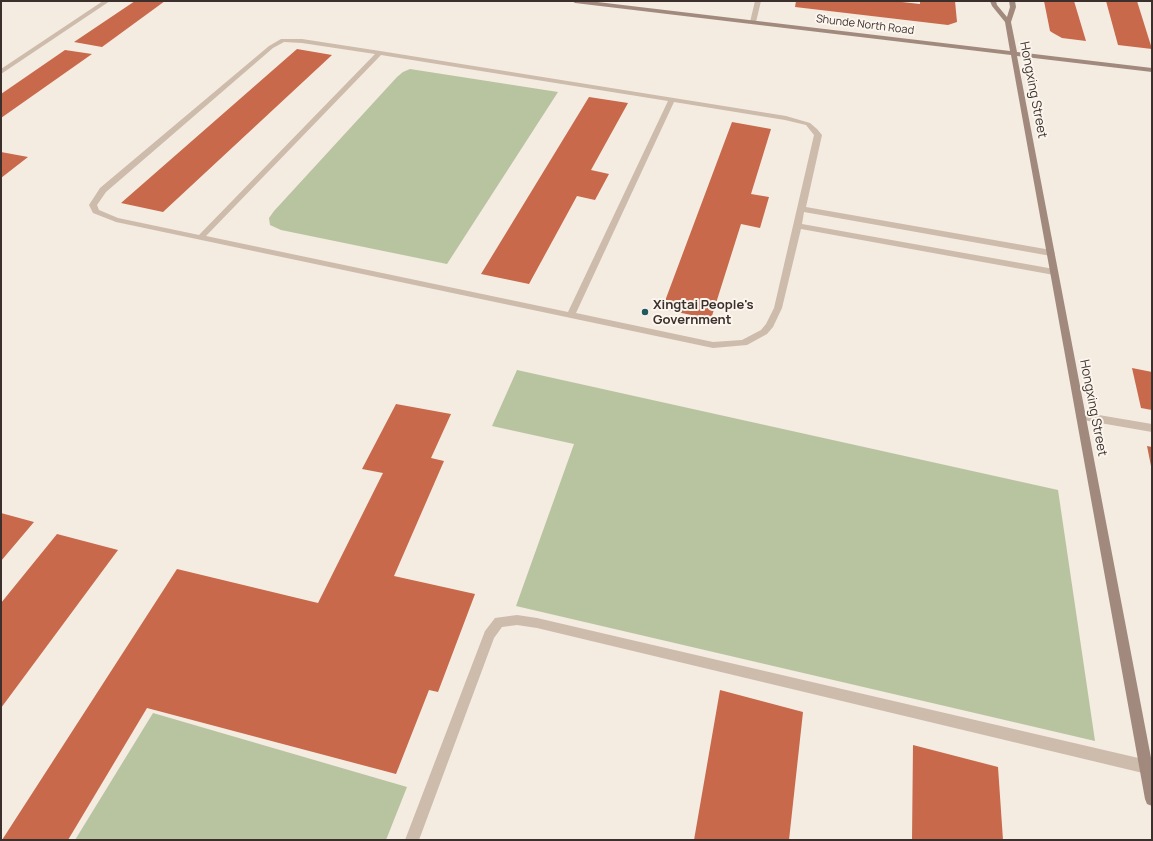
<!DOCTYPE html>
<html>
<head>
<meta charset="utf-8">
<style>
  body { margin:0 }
  #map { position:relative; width:1153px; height:841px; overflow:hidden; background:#f4ebe1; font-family:Manrope,sans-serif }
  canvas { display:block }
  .frame { position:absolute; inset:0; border:2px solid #3b302b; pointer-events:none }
</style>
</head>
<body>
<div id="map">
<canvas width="1153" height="841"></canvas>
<div class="frame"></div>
</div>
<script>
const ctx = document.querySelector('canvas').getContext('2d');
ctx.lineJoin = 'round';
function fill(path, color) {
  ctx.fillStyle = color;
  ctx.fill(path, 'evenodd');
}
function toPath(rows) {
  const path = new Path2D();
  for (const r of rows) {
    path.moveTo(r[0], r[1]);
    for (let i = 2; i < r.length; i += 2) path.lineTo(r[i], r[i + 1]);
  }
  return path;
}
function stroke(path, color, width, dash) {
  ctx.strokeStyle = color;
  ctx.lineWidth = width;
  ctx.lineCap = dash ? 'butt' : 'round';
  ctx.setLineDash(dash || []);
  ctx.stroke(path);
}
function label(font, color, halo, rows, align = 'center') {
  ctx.font = font + ' Manrope,sans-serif';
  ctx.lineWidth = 4;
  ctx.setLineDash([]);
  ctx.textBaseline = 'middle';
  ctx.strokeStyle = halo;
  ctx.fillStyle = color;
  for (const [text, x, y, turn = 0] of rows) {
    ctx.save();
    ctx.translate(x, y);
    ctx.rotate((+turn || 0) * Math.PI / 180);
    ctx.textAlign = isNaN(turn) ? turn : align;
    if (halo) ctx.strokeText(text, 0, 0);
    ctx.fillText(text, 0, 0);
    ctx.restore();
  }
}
const green = toPath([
  [410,69,558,92,447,264,281,230,270,225,269,218,274,211,397,77,403,72],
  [517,370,1058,490,1095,741,516,606,574,444,492,426],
  [153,713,407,787,386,840,75,840]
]);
const building = toPath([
  [135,1,165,1,102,47,74,42],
  [796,1,893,1,920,4,920,1,955,1,957,22,948,25,795,7],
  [1044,1,1074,1,1086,41,1062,38,1053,33,1050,31],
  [1106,1,1137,1,1152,49,1118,45],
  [297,49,332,55,163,212,121,203],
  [65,50,92,54,1,118,1,94],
  [589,97,628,103,591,170,609,174,595,200,577,196,529,284,481,274],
  [732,122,771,129,751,194,769,197,760,228,741,224,711,319,662,309],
  [1,152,28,157,1,178],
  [1132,368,1152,372,1152,410,1141,408],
  [396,404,451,414,431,458,444,461,394,576,475,594,438,692,429,690,396,774,147,708,68,840,2,840,177,569,318,603,383,473,362,469],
  [1147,446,1152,447,1152,466,1151,466],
  [1,513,34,522,1,561],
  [57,534,118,550,1,708,1,603],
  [720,690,803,712,789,840,694,840],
  [913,745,998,767,1003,840,912,840]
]);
const lane = toPath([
  [755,1,761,1,756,22,753,24,750,22,755,1],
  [281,39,302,39,380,51,786,116,810,123,817,129,822,135,806,207,1051,250,1055,253,1051,256,804,212,802,224,1054,269,1058,272,1054,275,801,229,782,308,773,327,767,334,747,345,713,348,116,222,93,213,89,205,100,188,269,46,281,39],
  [284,42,302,43,375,54,199,235,118,218,99,210,97,205,106,192,273,48,284,42],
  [381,55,668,101,568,312,206,236,381,55],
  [674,102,785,120,806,125,814,135,774,308,766,324,761,330,742,340,713,342,576,313,674,102],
  [1081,412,1152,424,1152,432,1077,419,1076,416,1077,413,1081,412]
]);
const street = toPath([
  [103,1,110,1,1,74,1,69,103,1],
  [517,615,537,618,1147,760,1152,762,1152,771,1147,774,537,628,517,625,502,627,494,638,419,840,405,840,485,631,495,618,517,615]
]);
const secondary = toPath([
  [572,1,589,1,1010,51,1005,22,992,6,990,1,996,1,997,5,1007,17,1010,7,1009,1,1015,1,1016,7,1011,22,1017,52,1152,68,1152,72,1017,56,1152,763,1152,806,1147,804,1145,799,1011,55,575,3,572,1]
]);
const markers = [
  [645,312,4,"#1f5a5e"]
];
const farStreetnames = [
  ["Shunde North Road",865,25,7]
];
const streetNames = [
  ["Hongxing Street",1033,90,79],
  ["Hongxing Street",1093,408,79]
];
const poiNames = [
  ["Xingtai People's",653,305],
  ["Government",653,320]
];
fill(green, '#b8c4a0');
fill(building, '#c8694b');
fill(lane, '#cdbbac');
fill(street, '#cdbbac');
fill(secondary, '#a18a7d');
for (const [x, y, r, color] of markers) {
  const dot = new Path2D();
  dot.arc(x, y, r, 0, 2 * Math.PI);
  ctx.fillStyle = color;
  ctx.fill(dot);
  stroke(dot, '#fbf5ee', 1.5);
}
label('11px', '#3b302b', '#fbf5ee', farStreetnames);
label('13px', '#3b302b', '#fbf5ee', streetNames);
label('bold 13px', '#3b302b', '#fbf5ee', poiNames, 'left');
</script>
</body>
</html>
